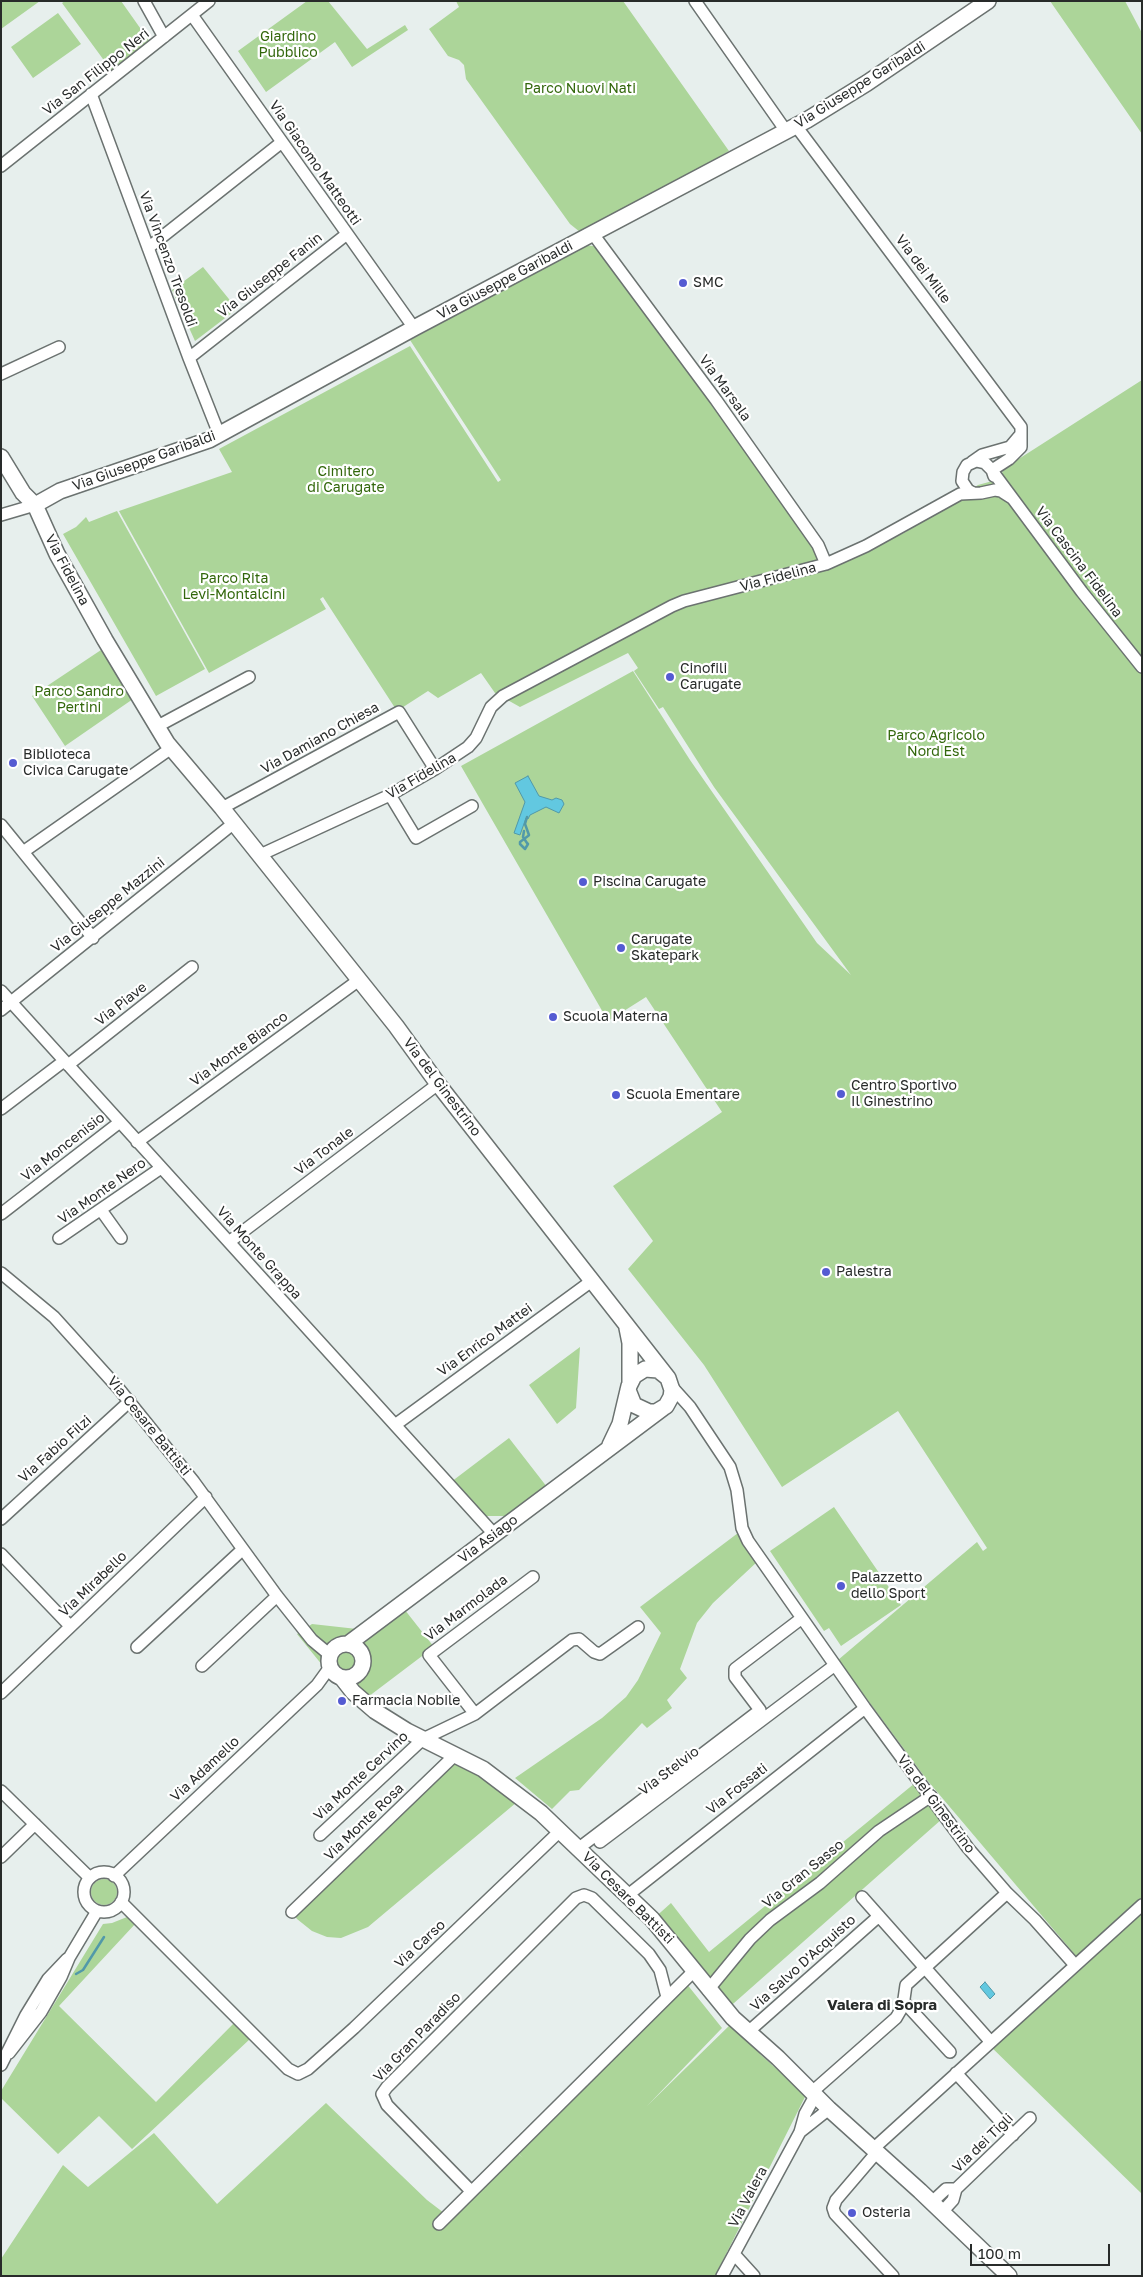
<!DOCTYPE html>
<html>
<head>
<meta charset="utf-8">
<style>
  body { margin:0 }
  #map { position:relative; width:1143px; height:2277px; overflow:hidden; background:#e7efed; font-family:"Golos Text",sans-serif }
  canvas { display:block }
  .frame { position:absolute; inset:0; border:2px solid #282b2a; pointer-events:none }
  .scale { position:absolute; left:970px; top:2244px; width:140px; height:22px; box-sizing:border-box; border:2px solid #282b2a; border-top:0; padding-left:6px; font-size:15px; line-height:18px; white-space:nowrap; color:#282b2a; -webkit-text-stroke:4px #fff; paint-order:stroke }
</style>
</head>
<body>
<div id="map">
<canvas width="1143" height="2277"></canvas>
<div class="frame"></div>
<div class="scale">100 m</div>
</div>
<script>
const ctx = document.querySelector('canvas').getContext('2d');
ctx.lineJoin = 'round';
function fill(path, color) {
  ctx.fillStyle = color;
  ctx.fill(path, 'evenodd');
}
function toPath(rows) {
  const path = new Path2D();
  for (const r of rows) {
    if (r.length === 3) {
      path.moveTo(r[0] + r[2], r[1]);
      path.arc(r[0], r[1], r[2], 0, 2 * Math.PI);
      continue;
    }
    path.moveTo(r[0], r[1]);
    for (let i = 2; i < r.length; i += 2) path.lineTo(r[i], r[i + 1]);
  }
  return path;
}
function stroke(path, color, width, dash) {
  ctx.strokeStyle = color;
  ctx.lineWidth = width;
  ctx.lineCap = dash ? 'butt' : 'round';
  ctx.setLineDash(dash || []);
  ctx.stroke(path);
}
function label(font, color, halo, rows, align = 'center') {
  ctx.font = font + ' "Golos Text",sans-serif';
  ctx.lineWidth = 4.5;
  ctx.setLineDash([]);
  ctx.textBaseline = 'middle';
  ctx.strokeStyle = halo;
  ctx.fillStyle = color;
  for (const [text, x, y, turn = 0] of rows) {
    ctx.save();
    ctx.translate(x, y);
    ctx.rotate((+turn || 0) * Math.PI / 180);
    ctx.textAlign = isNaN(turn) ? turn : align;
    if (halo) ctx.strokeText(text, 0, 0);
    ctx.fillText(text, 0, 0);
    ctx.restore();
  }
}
const green = toPath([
  [1,1,40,1,1,29],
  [65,1,121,1,150,42,111,70,62,3],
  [307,1,328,1,367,49,405,25,408,30,352,67,335,42,266,92,238,51],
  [456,1,623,1,729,151,588,232,580,232,570,224,466,79,464,65,459,60,448,56,429,29,459,7],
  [1050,1,1125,1,1142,33,1142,134],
  [58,13,81,44,33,78,11,47],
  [586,245,599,247,603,250,828,568,904,533,978,485,996,480,1002,474,1003,469,1142,380,1142,2194,986,2042,1076,1956,927,1780,838,1660,977,1542,983,1551,987,1548,898,1411,782,1487,704,1365,628,1269,653,1241,613,1186,722,1112,646,997,608,1021,461,766,633,671,690,760,817,943,851,975,714,787,663,707,659,709,634,671,638,668,628,653,520,707,495,693,481,673,438,698,428,691,397,711,323,597,320,599,326,609,209,673,119,511,232,472,219,449,410,346,498,482,501,480,410,340],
  [203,267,237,309,195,341,172,290],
  [117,511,205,669,156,696,63,534,76,527,86,517,89,522],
  [104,648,133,699,65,746,32,696],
  [580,1347,576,1408,557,1424,529,1385],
  [509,1438,547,1487,507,1516,486,1516,451,1482],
  [834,1507,901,1605,841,1646,829,1628,824,1631,770,1551],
  [738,1533,758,1561,713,1603,697,1623,680,1669,687,1678,667,1700,672,1708,647,1728,642,1723,579,1790,570,1791,552,1809,515,1778,602,1718,626,1697,638,1680,661,1633,640,1607],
  [401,1605,434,1647,356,1706,333,1678,318,1685,327,1671,297,1634,312,1624,357,1629],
  [456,1759,517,1802,368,1927,341,1938,327,1937,312,1931,297,1919,292,1912],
  [915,1783,942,1819,725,2011,652,1920,671,1903,709,1952],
  [104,1892,13],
  [127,1917,136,1923,59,2006,156,2102,234,2023,250,2039,132,2149,99,2116,58,2154,1,2098,1,2091,103,1924,112,1923],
  [686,1983,722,2028,647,2106,733,2022,761,2055,806,2095,715,2276,1,2276,1,2259,63,2165,88,2187,154,2133,217,2204,326,2103,427,2200,444,2213,515,2151,523,2158,516,2151]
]);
const water = toPath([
  [528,776,539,796,552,800,556,798,562,800,564,804,559,813,546,807,530,815,528,819,526,818,520,835,514,833,525,802,515,783,528,776],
  [985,1982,995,1994,990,1999,980,1987,985,1982]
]);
const stream = toPath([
  [524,831,523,837,527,843,528,844,525,849,520,844,520,842,528,836,529,835,525,824,527,817],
  [76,1974,83,1970,104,1937]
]);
const street = toPath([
  [144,1,164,37],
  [695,1,786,131],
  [192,15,414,328],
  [91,94,189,358,219,434],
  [796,126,1021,427,1021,447,1009,459,992,470],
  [1,166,209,1],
  [593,234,716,400,818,545,826,564],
  [148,248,282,142],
  [189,358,347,234],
  [1,374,59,347],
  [972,462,982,455,1010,447,1021,434],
  [993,472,1082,592,1142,667],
  [973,493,968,490,962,481,963,472,967,465,976,461,985,463,992,470,994,476],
  [1,515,35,505],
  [156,727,249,677],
  [390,795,416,838,472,806],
  [222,808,399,712,435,769],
  [1,825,93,938],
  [23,852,170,749],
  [260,855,390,795,435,769,468,747,476,738,491,707,503,696,672,606,684,601,826,564,866,546,960,494,981,493,995,490,1001,491,1012,498],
  [1,991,494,1534],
  [1,1010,234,823],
  [68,1065,192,967],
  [1,1109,64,1061],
  [137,1142,359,980],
  [101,1210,121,1238],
  [1,1214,120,1122],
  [59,1238,161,1168],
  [229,1242,438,1084],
  [1,1273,54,1317,119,1389,194,1482,277,1596,312,1640,330,1655],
  [672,1387,690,1407,730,1467,737,1490,742,1528,748,1541,865,1708,968,1848,1007,1893,1035,1920,1075,1965],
  [395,1425,593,1280],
  [1,1519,130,1401],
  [1,1554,70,1626],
  [137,1647,242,1550],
  [202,1666,277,1596],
  [1,1693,206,1497],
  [475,1714,429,1655,533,1577],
  [1,1791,90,1878],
  [320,1835,423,1739,475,1714,572,1640,579,1639,594,1652,600,1654,638,1627],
  [600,1842,835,1665],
  [579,1848,760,1710,735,1677,735,1669,802,1618],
  [1,1857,35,1824],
  [104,1892,20],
  [114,1876,317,1685,330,1667],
  [628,1895,865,1708],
  [862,1897,990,2041],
  [121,1902,288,2069,298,2074,308,2069,354,2028,560,1831],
  [292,1912,456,1754],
  [708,1990,750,1939,770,1920,820,1883,879,1831,931,1796],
  [904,2002,950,2052],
  [748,2032,879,1916],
  [9,2053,41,2012,61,1977,69,1958,97,1911],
  [1,2065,26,2015,48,1979,67,1959],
  [956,2073,1013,2135],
  [812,2092,896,2018,903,2006,906,1985,1007,1893],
  [800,2132,829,2109],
  [873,2149,1142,1905],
  [877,2152,836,2200,833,2208,835,2214,893,2276],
  [956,2189,1030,2118],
  [471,2191,387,2105,382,2094,387,2087,576,1898,584,1895,592,1898,649,1954,660,1970,667,1997],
  [932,2202,946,2189,956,2189,953,2200,942,2212],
  [439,2224,694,1971],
  [734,2254,754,2276],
  [722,2276,800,2132,805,2114,815,2096]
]);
const secondary = toPath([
  [1,457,23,493,35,505,57,554,105,640,167,743,222,808,396,1026,438,1084,668,1378],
  [35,505,60,491,209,440,414,328,807,120,867,83,988,1],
  [627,1328,630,1343,630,1383],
  [610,1445,620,1424,629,1386,634,1376,645,1369,658,1370,668,1378,672,1390,671,1397,666,1406,656,1412,649,1412,634,1405,628,1390],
  [346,1661,17],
  [348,1644,663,1408],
  [342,1678,353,1692,375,1711,407,1731,483,1769,541,1813,652,1919,733,2018,778,2058,829,2109,920,2191,1009,2276]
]);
const markers = [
  [683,283,5,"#545bd2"],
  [670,677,5,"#545bd2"],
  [13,763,5,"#545bd2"],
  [583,882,5,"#545bd2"],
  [621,948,5,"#545bd2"],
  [553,1017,5,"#545bd2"],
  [841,1094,5,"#545bd2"],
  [616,1095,5,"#545bd2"],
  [826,1272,5,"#545bd2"],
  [841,1586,5,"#545bd2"],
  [342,1701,5,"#545bd2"],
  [852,2213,5,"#545bd2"]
];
const parkNames = [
  ["Giardino",288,37],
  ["Pubblico",288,53],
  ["Parco Nuovi Nati",580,89],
  ["Cimitero",346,472],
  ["di Carugate",346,488],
  ["Parco Rita",234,579],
  ["Levi-Montalcini",234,595],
  ["Parco Sandro",79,692],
  ["Pertini",79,708],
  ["Parco Agricolo",936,736],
  ["Nord Est",936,752]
];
const streetNames = [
  ["Via San Filippo Neri",96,72,-38],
  ["Via Giuseppe Garibaldi",860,85,-32],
  ["Via Giacomo Matteotti",315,163,55],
  ["Via Vincenzo Tresoldi",168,259,70],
  ["Via dei Mille",923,269,53],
  ["Via Giuseppe Fanin",270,275,-38],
  ["Via Giuseppe Garibaldi",505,280,-28],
  ["Via Marsala",725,388,54],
  ["Via Giuseppe Garibaldi",144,461,-20],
  ["Via Cascina Fidelina",1079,562,53],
  ["Via Fidelina",67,570,62],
  ["Via Fidelina",778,577,-15],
  ["Via Damiano Chiesa",320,738,-29],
  ["Via Fidelina",421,776,-30],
  ["Via Giuseppe Mazzini",108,905,-39],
  ["Via Piave",121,1004,-38],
  ["Via Monte Bianco",239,1049,-36],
  ["Via del Ginestrino",442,1087,53],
  ["Via Moncenisio",63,1147,-38],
  ["Via Tonale",324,1151,-37],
  ["Via Monte Nero",102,1191,-35],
  ["Via Monte Grappa",259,1253,48],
  ["Via Enrico Mattei",485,1340,-36],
  ["Via Cesare Battisti",149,1426,51],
  ["Via Fabio Filzi",55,1449,-42],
  ["Via Asiago",488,1539,-37],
  ["Via Mirabello",93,1584,-44],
  ["Via Marmolada",466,1608,-37],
  ["Via Adamello",205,1769,-43],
  ["Via Stelvio",669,1771,-37],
  ["Via Monte Cervino",361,1776,-43],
  ["Via Fossati",737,1789,-38],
  ["Via del Ginestrino",936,1804,53],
  ["Via Monte Rosa",364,1822,-44],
  ["Via Gran Sasso",803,1874,-39],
  ["Via Cesare Battisti",628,1898,45],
  ["Via Carso",420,1944,-43],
  ["Via Salvo D'Acquisto",803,1963,-42],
  ["Via Gran Paradiso",417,2037,-46],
  ["Via dei Tigli",983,2143,-44],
  ["Via Valera",748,2197,-62]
];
const poiNames = [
  ["SMC",693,283],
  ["Cinofili",680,669],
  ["Carugate",680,685],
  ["Biblioteca",23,755],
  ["Civica Carugate",23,771],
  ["Piscina Carugate",593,882],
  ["Carugate",631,940],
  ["Skatepark",631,956],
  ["Scuola Materna",563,1017],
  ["Centro Sportivo",851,1086],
  ["Il Ginestrino",851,1102],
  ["Scuola Ementare",626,1095],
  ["Palestra",836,1272],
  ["Palazzetto",851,1578],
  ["dello Sport",851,1594],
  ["Farmacia Nobile",352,1701],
  ["Osteria",862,2213]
];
const neighbourhoodNames = [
  ["Valera di Sopra",882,2005]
];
fill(green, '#acd599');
fill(water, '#62c8e0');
stroke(water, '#5199a9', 1);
stroke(stream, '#5199a9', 2.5);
stroke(street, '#6b7270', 14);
stroke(secondary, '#6b7270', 18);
stroke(street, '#fff', 11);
stroke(secondary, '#fff', 15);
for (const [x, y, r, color] of markers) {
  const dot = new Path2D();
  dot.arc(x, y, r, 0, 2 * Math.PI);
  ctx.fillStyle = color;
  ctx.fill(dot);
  stroke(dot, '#fff', 2);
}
label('14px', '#32670b', '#fff', parkNames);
label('14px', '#282b2a', '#fff', streetNames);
label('14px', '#282b2a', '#fff', poiNames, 'left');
label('bold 15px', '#282b2a', '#fff', neighbourhoodNames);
</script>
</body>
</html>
